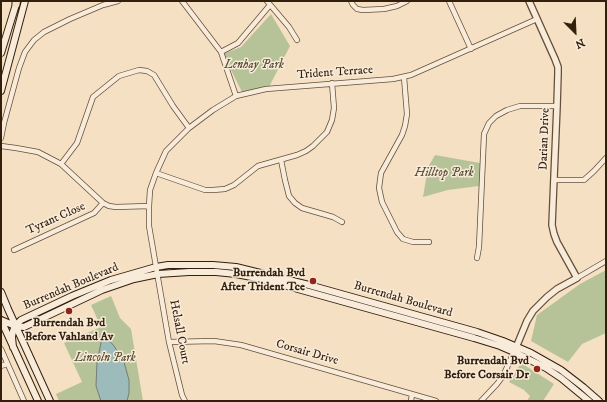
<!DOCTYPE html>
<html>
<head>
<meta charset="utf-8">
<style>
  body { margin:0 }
  #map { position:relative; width:607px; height:402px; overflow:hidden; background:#f5e0c4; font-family:"IM FELL DW Pica",serif }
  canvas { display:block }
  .frame { position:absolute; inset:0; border:2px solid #321f0c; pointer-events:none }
  .north { position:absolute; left:555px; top:12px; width:40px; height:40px; -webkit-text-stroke:3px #f8ebd9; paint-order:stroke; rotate:156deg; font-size:11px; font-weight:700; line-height:16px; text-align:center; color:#321f0c }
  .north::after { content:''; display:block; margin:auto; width:14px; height:18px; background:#321f0c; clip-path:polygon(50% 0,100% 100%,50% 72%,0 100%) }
</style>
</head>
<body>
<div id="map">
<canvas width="607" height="402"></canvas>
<div class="frame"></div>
<div class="north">N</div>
</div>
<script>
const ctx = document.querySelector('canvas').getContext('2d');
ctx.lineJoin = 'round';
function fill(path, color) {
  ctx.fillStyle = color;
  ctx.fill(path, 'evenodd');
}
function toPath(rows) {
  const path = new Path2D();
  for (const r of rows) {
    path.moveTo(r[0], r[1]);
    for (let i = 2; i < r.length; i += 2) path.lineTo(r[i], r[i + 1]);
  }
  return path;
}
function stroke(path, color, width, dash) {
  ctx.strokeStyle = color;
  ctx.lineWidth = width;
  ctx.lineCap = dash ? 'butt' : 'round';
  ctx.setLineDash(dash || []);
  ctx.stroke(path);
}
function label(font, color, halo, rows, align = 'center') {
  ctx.font = font + ' "IM FELL DW Pica",serif';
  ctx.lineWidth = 3;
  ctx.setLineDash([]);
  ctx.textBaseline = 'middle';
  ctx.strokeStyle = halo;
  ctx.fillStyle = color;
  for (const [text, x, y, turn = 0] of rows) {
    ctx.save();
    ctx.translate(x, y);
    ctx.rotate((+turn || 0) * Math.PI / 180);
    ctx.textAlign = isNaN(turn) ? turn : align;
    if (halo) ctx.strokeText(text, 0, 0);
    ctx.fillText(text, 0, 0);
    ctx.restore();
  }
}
const green = toPath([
  [271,14,290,46,269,87,243,94,223,54,241,47],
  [435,155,480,163,479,186,448,190,423,197,428,167],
  [606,270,606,333,582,344,568,362,531,341,537,315,580,284],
  [111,296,120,318,131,329,143,401,59,401,56,394,82,382,64,343,101,327,91,305],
  [521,363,554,384,543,401,527,401,530,396,524,390,509,382]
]);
const water = toPath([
  [103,333,114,346,124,362,129,380,129,393,127,401,101,401,96,386,97,362,103,333]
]);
const minor = toPath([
  [182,1,221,52,236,96],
  [267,1,289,27,297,40],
  [351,1,353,5,357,9,363,10,384,9,397,6,407,1],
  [449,1,471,49],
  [221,52,238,43,270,5],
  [404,77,407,114,405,126,402,135,381,173,379,188,382,202,397,232,403,239,413,242,429,242],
  [1,138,4,123,19,68,25,52,34,40,44,32,70,19,103,5,118,1],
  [1,146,16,148,38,152,61,164,103,203,109,206,116,207,149,206],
  [281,160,285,180,289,196,295,203,302,208,333,217,342,222],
  [61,164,77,143,93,97,119,76,139,70,147,71,154,75,173,106,189,128],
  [156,173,205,190,213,190,225,189,234,185,258,166,297,155,306,151,313,146,327,132,332,120,334,108,332,83],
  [554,180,584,180,594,171,606,158],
  [14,250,94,213,103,203],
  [477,258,479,247,484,134,489,123,496,116,507,110,520,106,557,106],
  [577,278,606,261],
  [169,342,214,341,241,345,436,401],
  [1,349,24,401],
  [1,366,7,364],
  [185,401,182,395,169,342,149,226,149,206,150,190,156,173,166,151,189,128,213,110,236,96,266,89,393,79,411,75,537,19],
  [411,401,412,394],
  [481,401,497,384,503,376,514,352]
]);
const tertiary = toPath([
  [515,350,527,321,533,311,547,297,557,289,577,278,557,242,554,234,552,225,557,106,558,73,558,67,555,59,529,1]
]);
const secondary = toPath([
  [1,53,17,1],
  [1,91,25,1],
  [1,292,8,309,50,401],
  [1,320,15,326,24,327,102,290,134,279,158,274,189,272,216,272,236,274,262,279,474,338,500,346,514,352,546,368,561,378,589,401],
  [1,320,38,401],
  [13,347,12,337,13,331,15,326,21,320,72,296,111,280,156,267,168,265,213,265,236,267,309,285,477,332,503,341,531,353,561,370,583,387,599,401]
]);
const trunk = toPath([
  [16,4,16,1]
]);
const markers = [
  [313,281,4,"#8f2418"],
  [69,311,4,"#8f2418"],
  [537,369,4,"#8f2418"]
];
const parkNames = [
  ["Lenhay Park",254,66],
  ["Hilltop Park",444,174],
  ["Lincoln Park",105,359]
];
const streetNames = [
  ["Trident Terrace",335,73,-4],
  ["Darian Drive",545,139,-88],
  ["Tyrant Close",56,219,-24],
  ["Burrendah Boulevard",71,287,-23],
  ["Burrendah Boulevard",403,300,16],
  ["Helsall Court",179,332,79],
  ["Corsair Drive",307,353,16]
];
const poiNames = [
  ["Burrendah Bvd",305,274],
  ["After Trident Tce",305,288],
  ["Burrendah Bvd",69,324,"center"],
  ["Before Vahland Av",69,338,"center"],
  ["Burrendah Bvd",529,362],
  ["Before Corsair Dr",529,376]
];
fill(green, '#b6c398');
fill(water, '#9ebbbb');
stroke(water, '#737d75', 1);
stroke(minor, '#634f3a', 6);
stroke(tertiary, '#634f3a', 8);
stroke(secondary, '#321f0c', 8);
stroke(trunk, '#321f0c', 9);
stroke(minor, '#f8ebd9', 4.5);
stroke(tertiary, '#f8ebd9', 5.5);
stroke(secondary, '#f8ebd9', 6);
stroke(trunk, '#f5e0c4', 7);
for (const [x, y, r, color] of markers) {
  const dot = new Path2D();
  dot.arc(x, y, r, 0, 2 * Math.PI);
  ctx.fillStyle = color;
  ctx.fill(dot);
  stroke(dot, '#f8ebd9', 1.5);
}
label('italic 12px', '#5a5036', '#f8ebd9', parkNames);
label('12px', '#321f0c', '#f8ebd9', streetNames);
label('bold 12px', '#321f0c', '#f8ebd9', poiNames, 'right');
</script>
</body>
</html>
